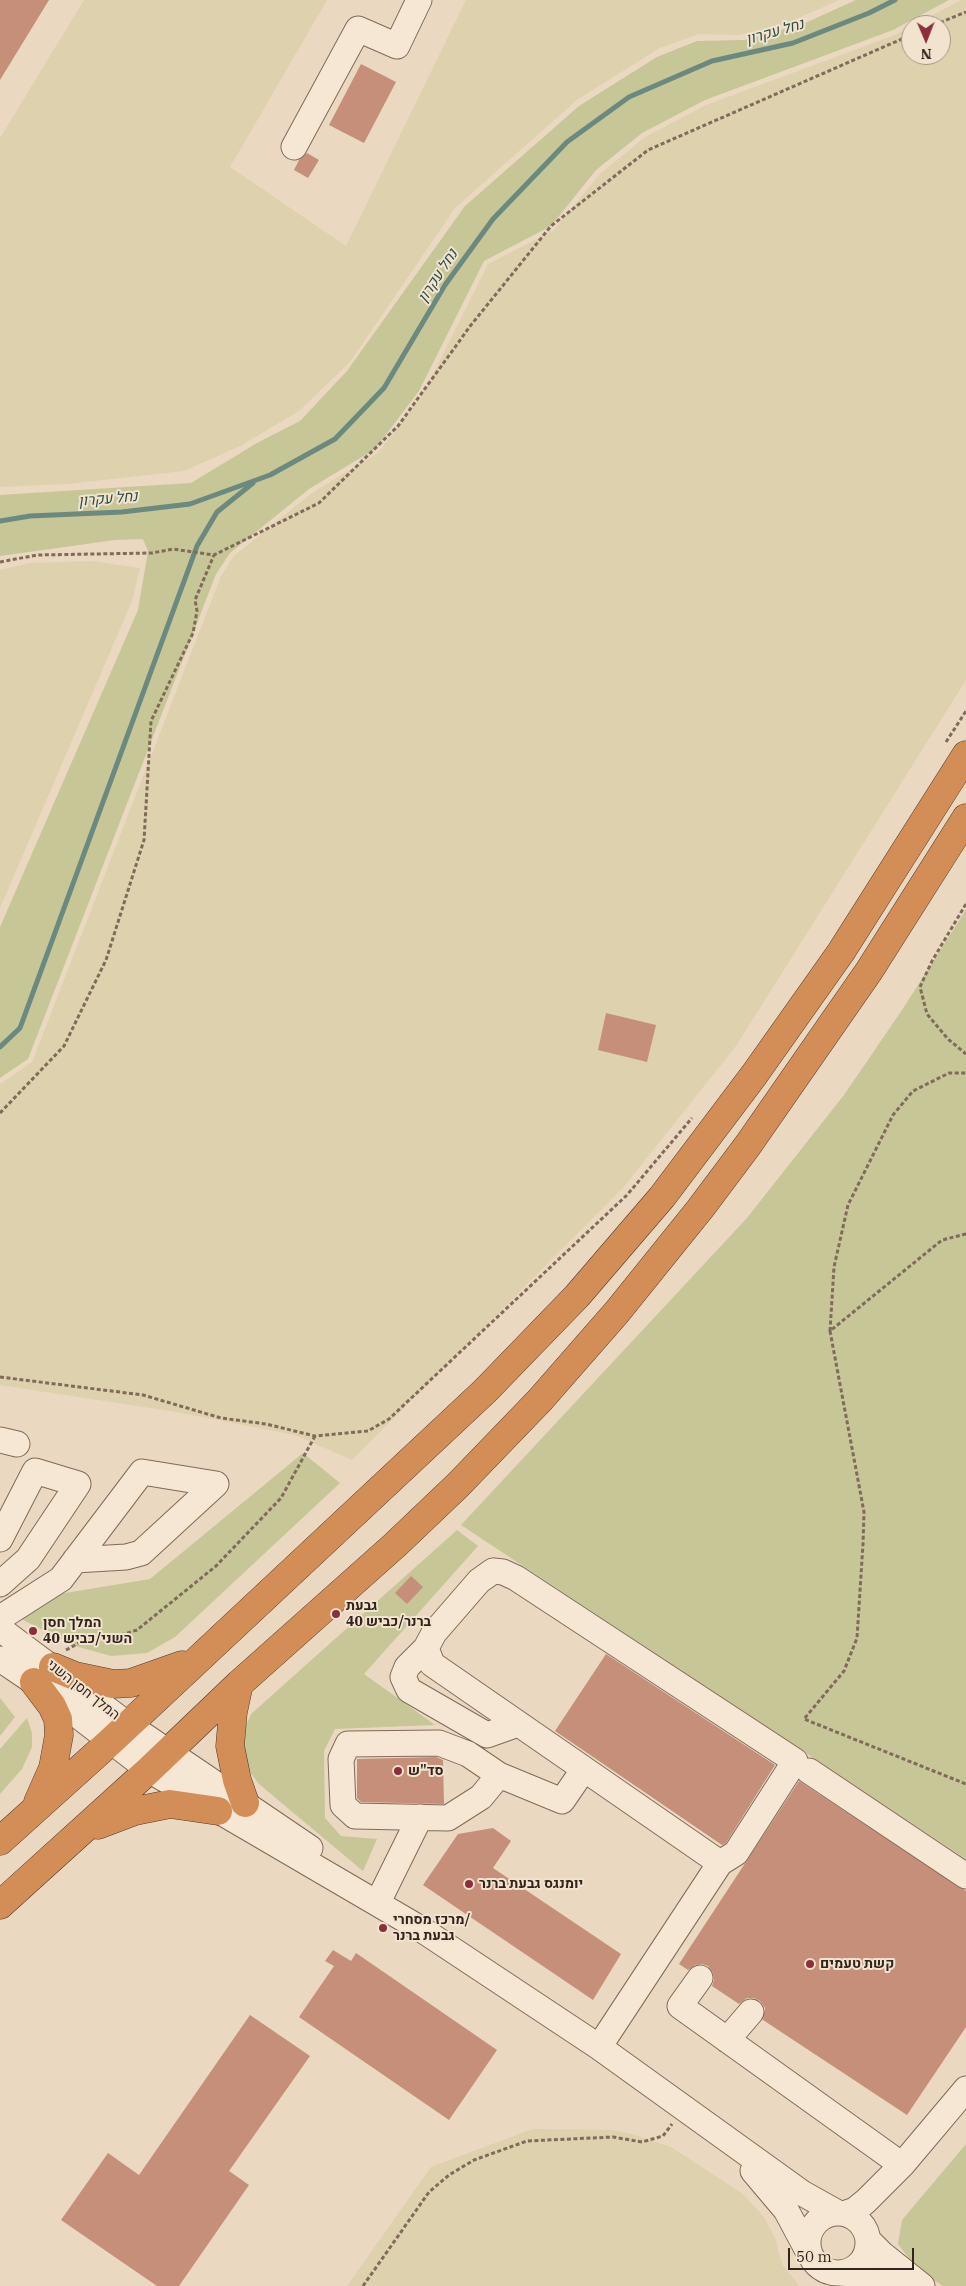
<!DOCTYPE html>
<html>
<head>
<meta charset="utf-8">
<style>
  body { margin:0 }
  #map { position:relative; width:966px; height:2286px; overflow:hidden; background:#ead8c0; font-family:"IBM Plex Serif",serif }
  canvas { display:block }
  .north { position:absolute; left:901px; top:15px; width:50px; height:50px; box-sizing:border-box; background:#f2e3cf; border:1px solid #a59788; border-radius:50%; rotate:179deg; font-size:14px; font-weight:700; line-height:20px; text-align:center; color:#32241d }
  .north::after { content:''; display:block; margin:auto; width:18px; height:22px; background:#8b2f3b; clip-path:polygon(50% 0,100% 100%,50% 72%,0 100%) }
  .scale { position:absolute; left:788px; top:2248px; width:126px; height:22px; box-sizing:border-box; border:2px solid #32241d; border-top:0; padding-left:6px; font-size:15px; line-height:18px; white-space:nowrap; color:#32241d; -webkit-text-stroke:4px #f2e3cf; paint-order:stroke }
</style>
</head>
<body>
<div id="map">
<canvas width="966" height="2286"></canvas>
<div class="north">N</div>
<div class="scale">50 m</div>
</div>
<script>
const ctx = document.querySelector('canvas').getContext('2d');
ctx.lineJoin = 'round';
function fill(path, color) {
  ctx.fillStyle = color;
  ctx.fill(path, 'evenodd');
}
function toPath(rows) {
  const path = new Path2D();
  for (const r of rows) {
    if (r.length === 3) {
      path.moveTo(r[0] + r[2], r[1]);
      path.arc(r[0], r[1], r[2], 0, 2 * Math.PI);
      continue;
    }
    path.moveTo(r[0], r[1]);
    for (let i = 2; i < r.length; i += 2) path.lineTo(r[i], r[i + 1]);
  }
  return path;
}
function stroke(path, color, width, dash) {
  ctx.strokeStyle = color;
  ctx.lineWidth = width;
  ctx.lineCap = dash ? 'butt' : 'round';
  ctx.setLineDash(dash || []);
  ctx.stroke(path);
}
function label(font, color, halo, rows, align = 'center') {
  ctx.font = font + ' "IBM Plex Serif",Heebo,serif';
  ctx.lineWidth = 4;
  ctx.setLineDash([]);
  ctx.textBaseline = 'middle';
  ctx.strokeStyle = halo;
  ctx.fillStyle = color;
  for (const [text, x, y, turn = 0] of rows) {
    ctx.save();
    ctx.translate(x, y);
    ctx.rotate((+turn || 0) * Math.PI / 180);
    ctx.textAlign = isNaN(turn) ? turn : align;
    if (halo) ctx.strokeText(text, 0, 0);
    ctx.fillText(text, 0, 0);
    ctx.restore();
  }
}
const farmland = toPath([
  [84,0,327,0,230,167,346,246,466,0,839,0,776,28,737,35,699,34,660,48,578,99,455,208,350,362,299,411,240,446,184,471,67,484,0,487,0,138],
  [961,0,966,0,966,680,736,1046,622,1189,352,1460,295,1435,176,1412,0,1385,0,1084,32,1062,221,576,234,556,312,493,378,453,423,394,488,264,554,230,600,174,645,137,706,105,895,35,911,27,911,55,941,55,941,25,914,25],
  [92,561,140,568,132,601,0,908,0,570,30,563],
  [533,2129,612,2130,632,2134,671,2147,743,2194,764,2217,775,2238,782,2264,799,2286,347,2286,431,2167]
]);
const green = toPath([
  [856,0,949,0,893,30,705,100,642,133,596,170,551,226,484,261,419,391,375,449,309,489,230,553,216,574,28,1059,0,1078,0,927,138,610,148,551,143,539,115,540,0,556,0,495,191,483,257,443,300,421,347,371,465,206,579,106,657,57,697,41,745,40,803,24],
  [966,910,966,1859,461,1525,747,1218,844,1095,902,1010],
  [303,1453,340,1483,175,1637,147,1653,111,1656,75,1646,15,1616,35,1598,150,1579],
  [457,1530,478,1546,364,1674,435,1725,335,1729,324,1751,325,1818,341,1836,377,1839,363,1871,259,1784,243,1763,242,1735,251,1714],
  [0,1698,15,1717,0,1736],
  [27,1718,32,1733,32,1747,22,1769,0,1794,0,1749],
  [966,2144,966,2286,943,2286,917,2269,898,2244,902,2220]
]);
const stream = toPath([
  [0,521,30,516,122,512,190,504,270,475,335,439,384,388,445,285,493,219,567,142,629,97,712,61,793,43,869,13,895,0],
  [0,1047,20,1028,197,546,217,512,253,483]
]);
const building = toPath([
  [0,0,49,0,0,80],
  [361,64,396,82,364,143,329,125],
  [307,153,319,160,308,178,294,170,299,160],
  [606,1013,656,1025,647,1062,598,1050],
  [411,1576,423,1587,407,1604,395,1593],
  [606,1654,775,1765,726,1843,722,1845,555,1731],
  [436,1757,443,1760,444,1804,361,1802,357,1798,357,1759],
  [799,1781,966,1891,966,2027,907,2115,763,2020,765,2008,760,2001,754,1998,747,1998,739,2004,712,1986,714,1980,713,1973,708,1966,702,1964,695,1965,688,1970,679,1964],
  [493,1828,511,1841,493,1868,621,1954,593,2000,423,1885,458,1834],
  [333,1950,351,1961,356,1953,497,2050,449,2120,299,2017,334,1966,325,1961],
  [250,2015,310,2056,229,2171,249,2185,179,2286,157,2286,61,2220,108,2153,139,2175]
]);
const path = toPath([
  [934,25,966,12],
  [0,562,37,555,152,553,173,549,214,555,319,503,398,426,471,325,551,226,648,150,911,35],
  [946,742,966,711],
  [966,904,932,961,920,987,927,1014,948,1039,966,1054],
  [0,1113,64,1046,106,960,144,840,151,721,193,633,197,611,195,600,214,555],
  [966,1234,942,1240,830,1331,864,1512,863,1544,857,1638,844,1671,804,1719,966,1784],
  [830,1331,834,1267,848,1205,893,1115,913,1091,949,1073,966,1073],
  [0,1377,143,1395,221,1418,266,1424,315,1436,368,1431,389,1419,627,1195,692,1118],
  [66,1650,88,1638,108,1639,137,1630,216,1566,281,1498,315,1436],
  [363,2286,429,2192,449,2175,474,2160,527,2141,613,2137,642,2142,663,2136,672,2124]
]);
const minor = toPath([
  [294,147,358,29,397,46,419,0],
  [0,1440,17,1444],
  [0,1539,35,1471,78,1484,28,1559,0,1584],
  [493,1571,503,1572,516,1578,795,1761,736,1853,720,1863,432,1664,426,1648,434,1633,479,1581,493,1571],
  [0,1618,61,1579,142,1472,216,1484,141,1553,126,1557,75,1560],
  [0,1629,127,1724,310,1848],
  [426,1648,407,1667,403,1677,409,1690,487,1735,518,1724],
  [0,1659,34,1682,149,1770,421,1929,599,2047,802,2193,836,2212],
  [439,1743,468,1754,499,1775,481,1797,448,1818,355,1816,343,1805,341,1759,348,1744,439,1743],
  [809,1771,966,1876],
  [499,1775,562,1801,584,1769],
  [378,1902,420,1817],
  [700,1978,680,2006,902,2165],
  [727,2040,751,2012],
  [599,2047,720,1863],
  [753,2171,786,2210,809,2253],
  [838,2243,30],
  [846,2213,855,2210,866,2201,902,2165,966,2089],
  [868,2240,882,2254,922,2286],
  [840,2273,867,2275,898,2286]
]);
const highway = toPath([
  [53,1667,75,1676,113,1684,131,1683,182,1665],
  [34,1682,52,1706,58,1719,59,1735,53,1768,38,1802],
  [239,1684,233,1712,230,1746,237,1780,245,1803],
  [98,1825,135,1811,170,1804,218,1811],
  [0,1841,111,1741,485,1391,577,1296,662,1197,754,1075,841,952,966,755],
  [0,1905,149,1770,239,1684,395,1545,458,1485,540,1400,617,1312,700,1209,748,1145,869,971,966,818]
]);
const markers = [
  [336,1614,5,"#8b2f3b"],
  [33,1631,5,"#8b2f3b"],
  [398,1771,5,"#8b2f3b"],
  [469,1884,5,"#8b2f3b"],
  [383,1928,5,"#8b2f3b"],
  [810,1964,5,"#8b2f3b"]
];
const poiNames = [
  ["גבעת",346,1606],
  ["ברנר/כביש 40",346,1622],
  ["המלך חסן",43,1623],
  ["השני/כביש 40",43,1639],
  ["סד\"ש",408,1771],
  ["יומנגס גבעת ברנר",479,1884],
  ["מרכז מסחרי/",393,1920],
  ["גבעת ברנר",393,1936],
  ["קשת טעמים",820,1964]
];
const streetNames = [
  ["המלך חסן השני",83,1690,38]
];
const waterNames = [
  ["נחל עקרון",775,32,-16],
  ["נחל עקרון",438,276,-57],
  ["נחל עקרון",108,499,-5]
];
fill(farmland, '#ded1ae');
fill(green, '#c6c696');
stroke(stream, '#6b897e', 5);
fill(building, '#c58f79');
stroke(minor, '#816a5a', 27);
stroke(highway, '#4f392e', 29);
stroke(path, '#816a5a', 3, [4, 2.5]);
stroke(minor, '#f5e7d3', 25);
stroke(highway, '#d38d56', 28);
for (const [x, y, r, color] of markers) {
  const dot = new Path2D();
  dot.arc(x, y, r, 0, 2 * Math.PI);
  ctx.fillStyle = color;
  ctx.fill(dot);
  stroke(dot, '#f2e3cf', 2);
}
label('bold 14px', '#32241d', '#f2e3cf', poiNames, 'left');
label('14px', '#32241d', '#f2e3cf', streetNames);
label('italic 15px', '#2d514a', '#f2e3cf', waterNames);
</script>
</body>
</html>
